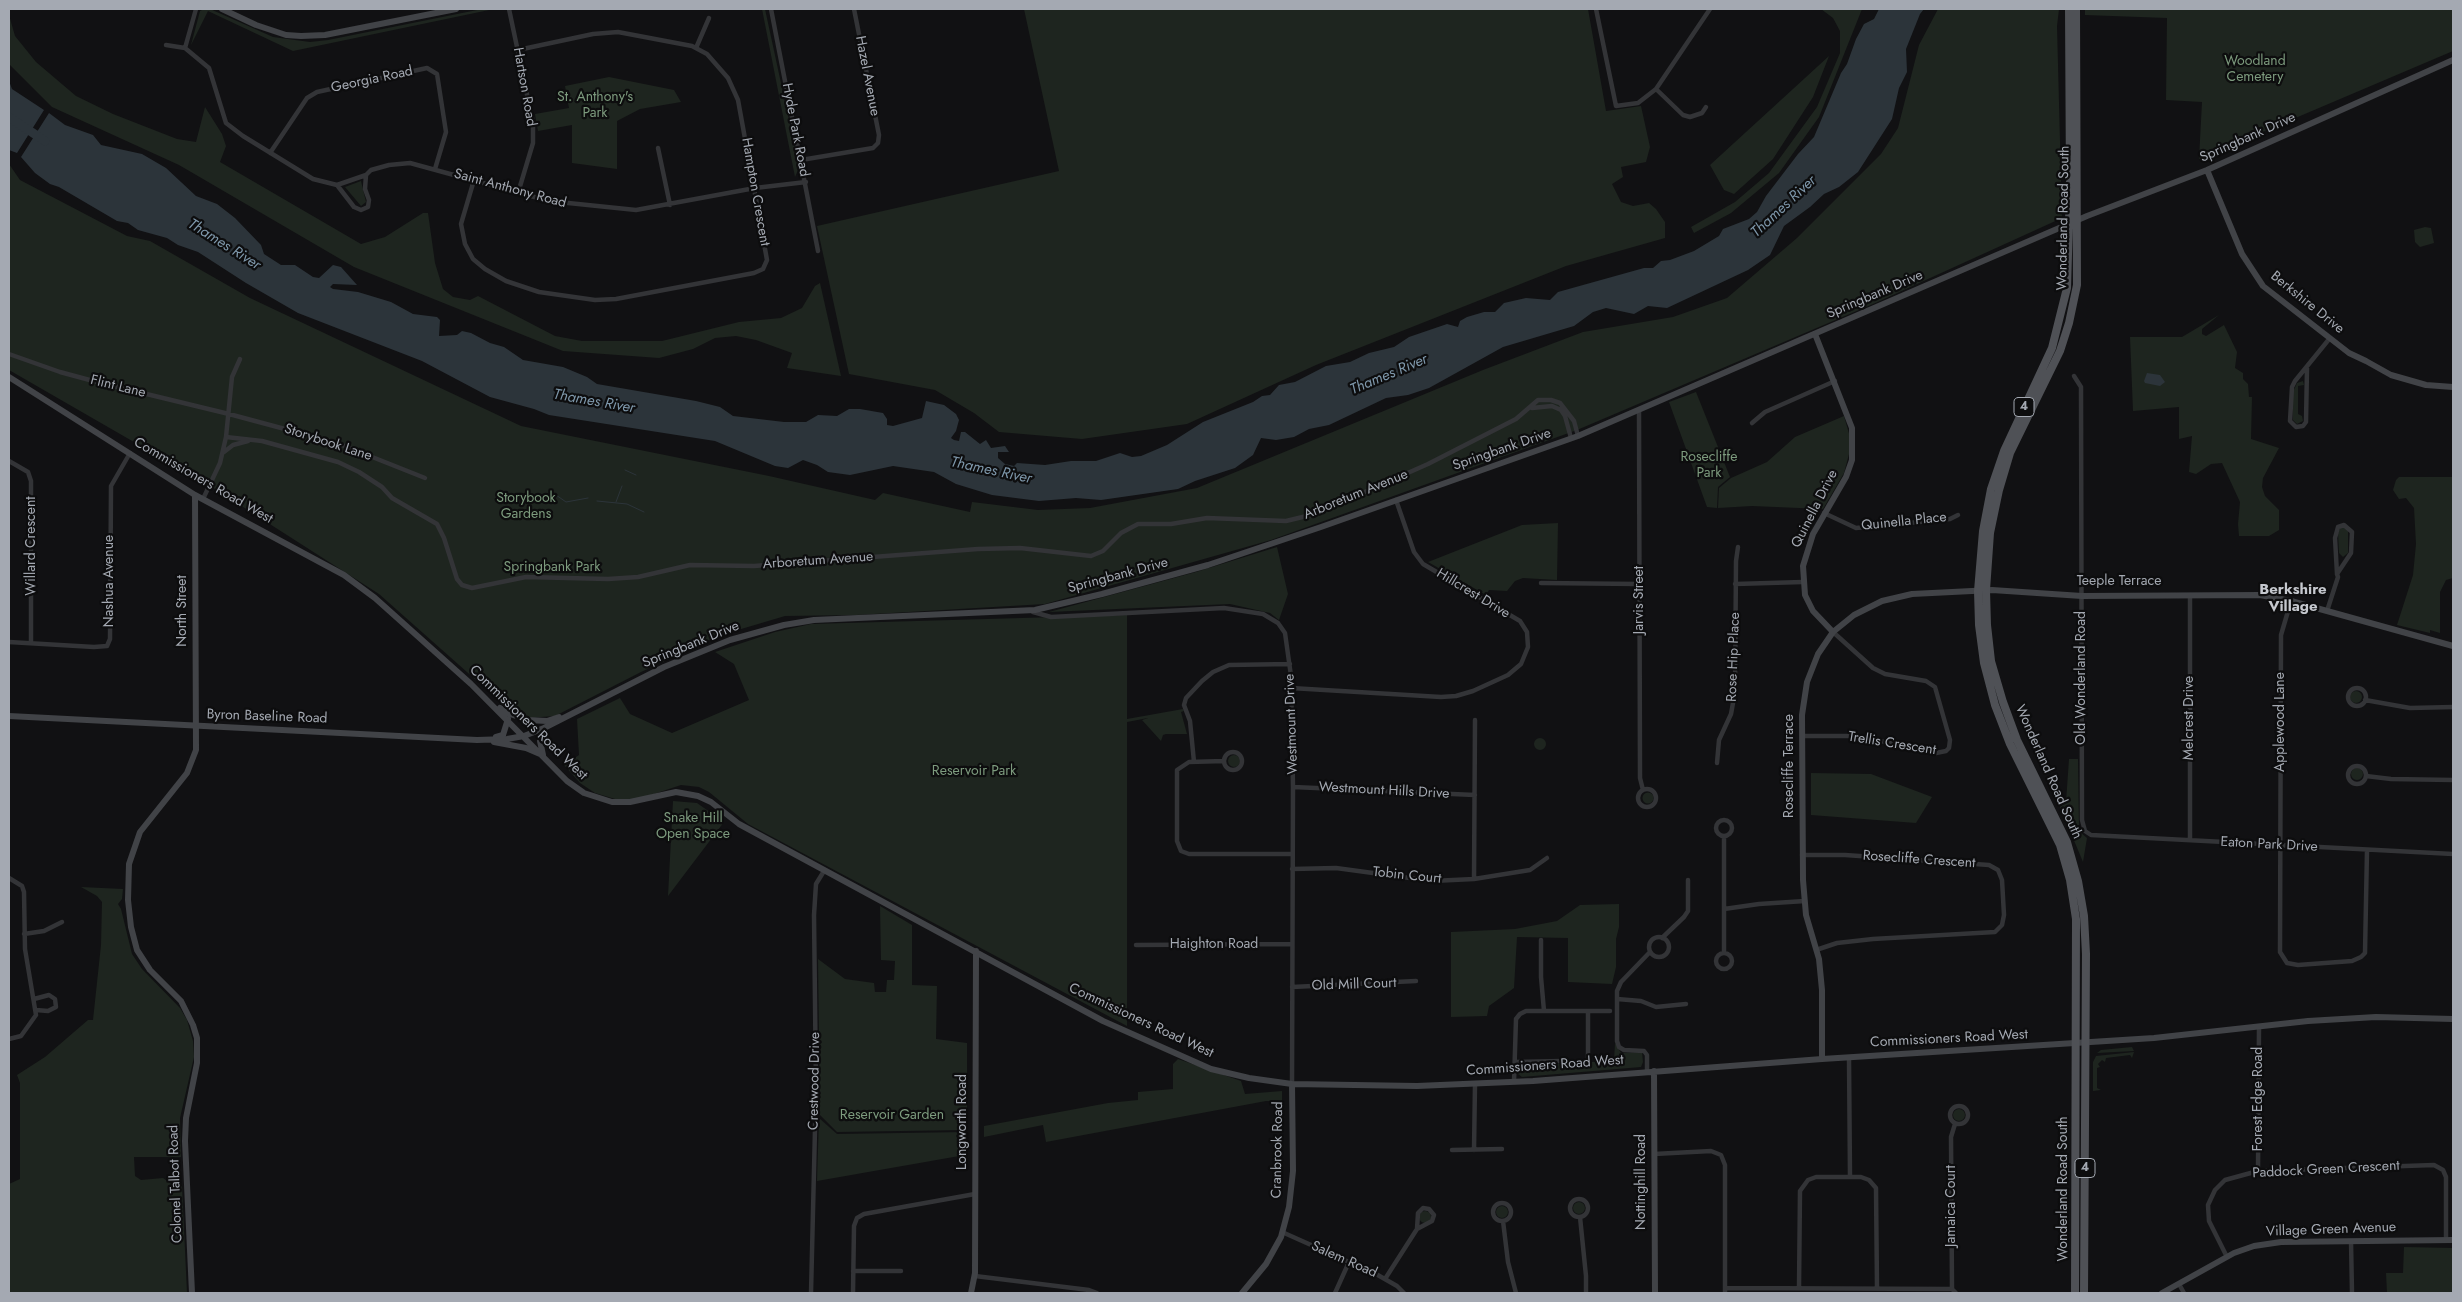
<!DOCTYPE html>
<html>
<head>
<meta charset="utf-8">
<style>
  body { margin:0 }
  #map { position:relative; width:2462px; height:1302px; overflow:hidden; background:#111113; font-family:Jost,sans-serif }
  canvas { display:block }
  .frame { position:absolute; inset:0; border:10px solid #a4a9b2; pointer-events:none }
</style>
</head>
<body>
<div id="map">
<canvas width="2462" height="1302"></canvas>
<div class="frame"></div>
</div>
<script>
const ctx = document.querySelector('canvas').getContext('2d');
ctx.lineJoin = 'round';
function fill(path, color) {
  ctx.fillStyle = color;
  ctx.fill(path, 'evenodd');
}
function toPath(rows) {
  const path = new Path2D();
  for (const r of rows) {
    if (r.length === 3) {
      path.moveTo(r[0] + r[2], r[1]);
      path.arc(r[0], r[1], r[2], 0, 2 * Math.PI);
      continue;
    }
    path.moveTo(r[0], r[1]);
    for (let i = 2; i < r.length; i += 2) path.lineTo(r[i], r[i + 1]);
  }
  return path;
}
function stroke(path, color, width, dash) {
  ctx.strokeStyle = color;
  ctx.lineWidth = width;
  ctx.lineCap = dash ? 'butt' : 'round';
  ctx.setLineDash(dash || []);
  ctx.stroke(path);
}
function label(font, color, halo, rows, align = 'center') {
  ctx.font = font + ' Jost,sans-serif';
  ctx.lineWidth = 4.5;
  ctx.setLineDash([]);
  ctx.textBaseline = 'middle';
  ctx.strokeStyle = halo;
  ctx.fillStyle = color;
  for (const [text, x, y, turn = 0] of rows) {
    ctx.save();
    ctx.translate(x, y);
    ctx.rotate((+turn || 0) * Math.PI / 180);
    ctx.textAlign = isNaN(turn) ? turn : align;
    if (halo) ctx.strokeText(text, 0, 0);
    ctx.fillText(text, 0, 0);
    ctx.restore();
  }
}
const green = toPath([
  [204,9,210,9,273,37,310,42,328,40,482,9,494,9,293,51,208,11,191,45,200,11],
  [762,9,765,9,798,162,798,170,795,177],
  [1024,9,1588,9,1606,111,1641,106,1650,147,1646,162,1621,167,1623,177,1612,184,1621,202,1633,206,1649,203,1656,209,1665,222,1665,238,1566,266,1316,365,1187,424,1082,439,999,432,974,413,935,390,849,374,817,226,1059,171],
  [1821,9,1862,9,1819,117,1779,173,1731,213,1694,233,1691,227,1735,202,1769,173,1817,107,1840,53,1840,31,1833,18],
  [1938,9,2059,9,2057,26,2062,218,1873,304,1577,430,1271,540,1045,604,857,615,785,616,721,635,641,672,555,716,528,718,503,704,379,594,212,487,9,370,9,164,20,180,127,236,150,241,250,298,521,426,769,476,875,500,883,493,970,512,972,502,1038,510,1090,508,1197,488,1483,370,1583,332,1673,317,1727,298,1797,238,1881,154,1898,128,1919,45],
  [2085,9,2453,9,2453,51,2199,159,2202,102,2166,100,2167,18,2085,15],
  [9,15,15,36,36,62,76,96,113,114,177,139,196,142,205,107,222,134,226,146,220,162,361,244,385,237,423,213,428,213,435,263,443,289,453,297,470,300,478,296,555,336,582,341,662,341,739,322,781,318,802,308,815,286,820,283,841,376,787,368,792,353,756,340,736,336,715,338,693,349,659,358,563,351,354,267,179,165,52,107,9,64],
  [1829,56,1813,97,1773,159,1734,194,1724,190,1710,165],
  [609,77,674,90,681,102,640,109,617,121,617,169,572,163,572,125,538,131,535,114,569,108,565,86],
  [361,181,366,202,361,206,345,187],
  [2425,227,2431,228,2434,243,2420,247,2415,242,2414,230],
  [2219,315,2202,329,2202,334,2206,336,2224,325,2237,352,2235,368,2243,373,2243,379,2248,384,2249,397,2252,397,2251,439,2279,448,2263,478,2262,487,2265,496,2279,510,2279,530,2269,536,2239,536,2238,524,2240,502,2222,463,2211,464,2196,474,2189,472,2192,436,2179,439,2179,407,2133,411,2130,337,2182,337],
  [2303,381,2304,385,2298,386,2298,414,2302,416,2303,421,2297,424,2293,420,2293,392,2297,383],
  [1696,392,1730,477,1718,487,1717,508,1707,507,1669,402],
  [1844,416,1850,437,1849,454,1844,473,1823,509,1752,506,1718,508,1719,488,1731,478,1767,462,1795,437],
  [2399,477,2453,477,2453,578,2446,580,2440,592,2440,633,2430,630,2430,633,2397,625,2413,575,2416,544,2414,508,2406,498,2399,499,2393,490,2396,480],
  [1558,523,1557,580,1523,578,1515,581,1507,591,1489,590,1486,595,1428,562,1522,525],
  [2344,527,2348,530,2348,553,2343,557,2339,553,2338,533,2340,528],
  [1277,547,1288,594,1279,620,1270,613,1230,604,1049,612,1196,572],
  [1127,615,1127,719,1183,709,1184,711,1181,712,1187,734,1166,734,1163,735,1161,741,1142,720,1148,718,1127,722,1127,1026,748,824,709,792,699,787,681,785,636,800,615,799,595,793,580,783,564,765,579,755,577,719,620,698,630,714,672,733,749,700,734,664,715,652,775,632,811,624],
  [2356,697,6],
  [1540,744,6],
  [1234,761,6],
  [2069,759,2078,759,2079,827,2080,832,2087,838,2083,862,2060,807,2066,802],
  [2357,774,6],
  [1811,773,1871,774,1932,797,1916,823,1811,815],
  [1648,798,5.5],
  [673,801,697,803,724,822,668,896],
  [81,887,123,889,122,899,118,904,121,909,132,954,142,969,180,1008,187,1020,193,1041,194,1057,180,1118,181,1157,134,1157,135,1176,141,1180,163,1178,173,1185,182,1186,187,1293,9,1293,9,1184,20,1179,20,1083,17,1075,45,1057,88,1020,93,1020,101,945,102,902,97,896],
  [1619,904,1619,927,1616,939,1616,967,1612,984,1568,982,1568,938,1517,937,1514,988,1489,1006,1487,1016,1451,1017,1451,932,1515,929,1557,921,1580,905],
  [880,906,912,925,912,985,937,986,936,1039,967,1043,967,1130,837,1132,820,1115,818,959,845,979,874,983,875,992,886,992,887,980,894,980,895,961,881,960],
  [1615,1043,1621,1053,1642,1052,1643,1062,1641,1067,1522,1077,1518,1074,1522,1065,1614,1061],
  [2132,1047,2134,1051,2097,1053,2101,1050],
  [2134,1052,2132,1058,2130,1055,2106,1058,2105,1062,2102,1060,2098,1064,2100,1067,2097,1068,2097,1088,2101,1090,2093,1091,2093,1062,2096,1056],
  [1178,1059,1241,1081,1245,1094,1282,1091,1282,1101,1266,1101,1046,1142,1043,1125,984,1137,984,1126,1108,1103,1138,1100,1138,1092,1173,1089,1173,1064],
  [1959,1115,6],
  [819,1118,837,1134,966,1132,965,1155,817,1181],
  [1579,1208,6],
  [1502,1212,6],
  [1425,1217,6],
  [2404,1247,2453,1248,2453,1293,2387,1293,2386,1273,2403,1273]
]);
const water = toPath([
  [1879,9,1924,9,1920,14,1906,49,1907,72,1899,88,1892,119,1858,172,1839,187,1824,194,1810,207,1784,226,1770,255,1748,270,1667,308,1648,306,1634,314,1606,308,1593,312,1574,326,1503,347,1429,388,1408,395,1386,398,1329,425,1309,429,1294,437,1276,440,1261,438,1253,455,1235,468,1195,481,1178,489,1101,500,1076,498,1039,501,992,495,956,484,934,472,893,466,850,475,828,472,817,465,803,460,788,468,775,466,715,441,549,415,534,409,490,397,422,361,298,313,246,283,198,252,178,245,167,238,138,230,128,223,117,221,59,187,50,184,35,173,21,157,49,113,65,125,93,135,101,145,142,154,166,168,196,196,217,204,235,218,261,245,264,254,281,265,295,265,313,277,319,278,333,265,341,267,357,285,333,284,330,287,333,289,358,292,391,302,413,314,437,317,440,320,439,336,457,335,462,331,471,333,490,343,504,347,523,360,563,367,587,377,597,384,696,401,720,407,733,416,784,422,806,422,818,415,837,416,849,409,860,409,883,413,887,419,887,425,893,426,922,418,926,401,944,405,956,414,959,420,956,431,951,438,954,440,959,441,961,432,965,432,980,444,986,440,991,448,1005,446,1009,452,998,452,998,458,1005,464,1014,466,1017,463,1045,465,1071,461,1096,461,1120,453,1132,457,1141,456,1167,445,1203,422,1253,402,1262,396,1270,395,1279,385,1295,382,1326,366,1350,362,1369,353,1394,347,1409,337,1447,324,1458,327,1460,321,1467,317,1484,312,1495,312,1504,303,1526,298,1550,300,1558,292,1644,268,1653,268,1661,261,1670,260,1694,251,1719,236,1723,229,1749,219,1757,212,1766,196,1798,154,1814,137,1841,73,1847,64,1856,39,1864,24,1874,19],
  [9,81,12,89,44,110,17,153,9,150],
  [2147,373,2160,375,2165,382,2160,386,2145,383,2144,381]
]);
const stream = toPath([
  [625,470,636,475],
  [530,494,539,498,556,495,566,502,588,498],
  [597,501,627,504,644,512],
  [616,502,622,486]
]);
const river = toPath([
  [9,117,45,141]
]);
const street = toPath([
  [196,9,185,48,209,68,226,123,243,136,313,179,337,185,366,175,371,170,389,165,410,163,549,201,636,210,755,188,806,182],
  [509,9,533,123,533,143,518,193],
  [771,9,818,251],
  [1596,9,1616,106,1638,103,1656,89,1710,9],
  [166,45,185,48],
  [696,48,709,18],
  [1656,89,1683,115,1690,117,1702,113,1706,107],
  [658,148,670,205],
  [270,153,307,98,317,92,427,68,437,74,446,132,435,169],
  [801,160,873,148,878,143,879,135,854,9],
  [474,180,461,224,465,244,473,259,485,269,506,281,539,292,595,300,616,299,754,273,763,269,767,260,738,100,728,78,707,54,692,46,618,32,593,34,518,50],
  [337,185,354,207,361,210,368,207,369,200,365,189,366,175],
  [9,354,60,372,97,382,229,414,337,443,425,478],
  [2307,368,2306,422,2303,426,2296,427,2290,421,2292,387,2295,381,2330,338],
  [2074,376,2081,387,2082,820,2085,831,2091,835,2453,854],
  [1532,408,1552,406,1561,410,1565,416,1571,438],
  [1639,410,1640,778,1643,790],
  [1752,423,1765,412,1835,381],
  [226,437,262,441,338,462,359,472,382,487,392,498,437,524,444,538,457,579,462,585,472,588,526,577,608,579,638,577,690,565,754,566,978,549,1020,548,1091,556,1103,551,1121,533,1138,524,1171,524,1207,518,1286,521,1315,514,1428,464,1516,419,1538,400,1551,400,1560,403,1574,421,1578,436],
  [224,452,233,445,248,441],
  [9,461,28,472,31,481,31,643],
  [203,499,220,463,226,437,232,377,240,359],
  [1824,513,1856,528,1950,519,1958,515],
  [1541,583,1639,584],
  [1735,584,1803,582],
  [2190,595,2190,840],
  [2291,601,2281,635,2280,952,2287,963,2298,965,2352,961,2361,957,2365,953,2367,850],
  [2327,611,2338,577,2337,574,2335,538,2338,527,2344,525,2352,532,2351,553,2337,574],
  [1033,612,1051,617,1224,608,1263,614,1278,623,1285,633,1291,676,1293,787,1292,1084],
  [9,642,94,647,107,646,110,639,111,486,130,453],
  [1291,688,1441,697,1456,696,1473,691,1508,675,1521,664,1528,647,1527,632,1520,621,1423,564,1414,552,1396,500],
  [2357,697,9],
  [2365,700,2410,708,2453,707],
  [1802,736,1857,736,1936,753,1946,751,1949,748,1950,740,1935,687,1926,681,1885,674,1873,668,1833,632],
  [1233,761,9],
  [1224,761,1189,762,1177,770,1177,841,1181,851,1189,854,1292,854],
  [1194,762,1190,721,1184,705,1186,698,1202,681,1213,672,1229,665,1290,664],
  [1717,763,1719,740,1731,714,1735,692,1736,561,1738,547],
  [2357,775,9],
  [2366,776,2391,779,2453,780],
  [1293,787,1475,795],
  [1647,798,9],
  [1724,828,8],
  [1802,855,1845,855,1989,865,1998,870,2002,880,2004,915,2002,925,1995,932,1873,939,1837,943,1816,950],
  [1292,869,1336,868,1432,881,1474,879,1530,870,1547,858],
  [9,878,22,886,24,892,25,949,36,1015,21,1036,9,1039],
  [1474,879,1475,720],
  [1724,909,1759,904,1805,901],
  [24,934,44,931,62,922],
  [1659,947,10],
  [1662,938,1684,917,1688,911,1688,880],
  [1541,940,1541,977,1544,1011],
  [1136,945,1291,944],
  [1724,952,1724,836],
  [1724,961,8],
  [1292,987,1416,981],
  [34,999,49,995,55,999,56,1007,48,1011,36,1010],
  [1617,999,1641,1001,1656,1007,1686,1004],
  [1588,1058,1588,1011],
  [1849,1058,1850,1177],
  [1515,1062,1562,1061],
  [1647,1072,1647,1055,1644,1051,1624,1050,1619,1047,1617,1041,1617,991,1621,982,1650,952],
  [1514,1082,1516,1019,1520,1014,1526,1011,1610,1011],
  [1959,1115,9],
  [1452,1150,1502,1149],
  [1474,1150,1475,1084],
  [1654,1154,1711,1151,1721,1155,1725,1165,1725,1293],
  [2258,1171,2259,1027],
  [1579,1208,9],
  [1502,1212,9],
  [1580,1217,1586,1276,1586,1293],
  [1503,1221,1508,1262,1516,1293],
  [1282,1232,1376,1274,1397,1286,1404,1293],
  [2351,1241,2352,1293],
  [2227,1257,2209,1221,2208,1205,2215,1190,2225,1180,2258,1171,2434,1165,2443,1170,2446,1177,2446,1240],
  [853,1271,901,1271],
  [975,1276,1089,1290,1097,1293],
  [1385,1279,1417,1229,1418,1213,1423,1208,1429,1209,1434,1215,1432,1221,1417,1229],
  [2179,1284,2184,1293],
  [1725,1288,1952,1289,1956,1293],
  [1799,1288,1800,1191,1808,1180,1816,1177,1861,1177,1869,1180,1876,1188,1877,1288],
  [1952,1289,1951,1137,1955,1124],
  [811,1293,816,1088,814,915,816,884,824,871],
  [853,1293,854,1226,857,1218,864,1214,975,1194],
  [1335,1293,1349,1262]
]);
const secondary = toPath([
  [222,9,256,25,286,35,301,36,325,35,456,9],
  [2207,170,2242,254,2263,286,2349,353,2366,361,2391,375,2426,385,2453,387],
  [1815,334,1852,428,1852,460,1846,477,1813,534,1803,566,1805,595,1813,611,1833,632],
  [9,377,195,495,344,575,375,598,471,684,567,781,584,793,612,802,630,802,676,792,698,796,711,802,739,824,1103,1021,1211,1069,1249,1078,1292,1084,1417,1086,1533,1081,1822,1059,2154,1038,2308,1021,2376,1017,2453,1019],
  [500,708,507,713,528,720,547,721,559,717],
  [9,716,477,740,507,739,524,736,544,728,664,667,730,640,784,625,814,620,1035,610,1102,594,1208,565,1321,527,1578,436,2087,216,2207,170,2453,60],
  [496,737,503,735,508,719],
  [494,742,526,748,540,754],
  [543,755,540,741,544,728],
  [1822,1059,1822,990,1819,959,1806,915,1803,880,1802,715,1807,682,1818,654,1833,632,1854,615,1882,601,1912,594,1992,590,2082,596,2260,595,2291,601,2453,646],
  [1654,1071,1655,1293],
  [192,1293,185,1141,186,1118,197,1063,197,1038,193,1025,181,1001,150,970,137,950,131,927,128,900,129,864,140,832,187,773,196,750,195,495],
  [971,1293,975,1273,976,951],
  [1242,1293,1266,1264,1281,1237,1289,1207,1293,1171,1292,1084],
  [2162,1293,2234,1253,2254,1246,2281,1242,2453,1240]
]);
const primary = toPath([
  [2069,9,2070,188,2067,288,2052,348,2004,451,1991,489,1983,531,1978,591,1979,625,1984,663,1995,705,2010,744,2060,845,2070,880,2076,919,2075,1293],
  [2076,9,2077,285,2069,323,2060,351,2010,453,1999,490,1990,533,1986,590,1987,625,1991,661,2003,702,2017,740,2067,842,2078,881,2084,916,2086,954,2084,1293]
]);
const shields = [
  [2024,407,20],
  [2085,1168,20]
];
const shieldNames = [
  ["4",2024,407],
  ["4",2085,1168]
];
const parkNames = [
  ["Woodland",2255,62],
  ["Cemetery",2255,78],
  ["St. Anthony's",595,98],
  ["Park",595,114],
  ["Rosecliffe",1709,458],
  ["Park",1709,474],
  ["Storybook",526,499],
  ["Gardens",526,515],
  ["Springbank Park",552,568],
  ["Reservoir Park",974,772],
  ["Snake Hill",693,819],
  ["Open Space",693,835],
  ["Reservoir Garden",892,1116]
];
const streetNames = [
  ["Hazel Avenue",867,76,79],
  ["Georgia Road",372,80,-12],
  ["Hartson Road",524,87,80],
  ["Hyde Park Road",795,130,79],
  ["Springbank Drive",2248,138,-24],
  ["Saint Anthony Road",510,189,15],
  ["Hampton Crescent",755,192,80],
  ["Wonderland Road South",2064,218,-89],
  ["Springbank Drive",1875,295,-23],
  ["Berkshire Drive",2307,303,39],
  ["Flint Lane",118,387,14],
  ["Storybook Lane",328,443,18],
  ["Springbank Drive",1502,450,-19],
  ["Commissioners Road West",203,481,30],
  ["Arboretum Avenue",1356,495,-22],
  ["Quinella Drive",1815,509,-63],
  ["Quinella Place",1904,522,-6],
  ["Willard Crescent",32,546,-90],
  ["Arboretum Avenue",818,561,-4],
  ["Springbank Drive",1118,576,-15],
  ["Nashua Avenue",110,581,-90],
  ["Teeple Terrace",2119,582],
  ["Hillcrest Drive",1473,594,31],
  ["Jarvis Street",1640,600,-90],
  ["North Street",183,611,-90],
  ["Springbank Drive",691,645,-22],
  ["Rose Hip Place",1734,657,-88],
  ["Old Wonderland Road",2082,678,-90],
  ["Byron Baseline Road",267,717,2],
  ["Melcrest Drive",2190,718,-90],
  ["Applewood Lane",2281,722,-90],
  ["Commissioners Road West",528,723,44],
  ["Westmount Drive",1292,724,-92],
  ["Trellis Crescent",1892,744,9],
  ["Rosecliffe Terrace",1790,766,-90],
  ["Wonderland Road South",2048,772,66],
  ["Westmount Hills Drive",1384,791,3],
  ["Eaton Park Drive",2269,845,3],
  ["Rosecliffe Crescent",1919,860,4],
  ["Tobin Court",1407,876,6],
  ["Haighton Road",1214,945],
  ["Old Mill Court",1354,985,-2],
  ["Commissioners Road West",1141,1021,25],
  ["Commissioners Road West",1949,1039,-3],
  ["Commissioners Road West",1545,1066,-4],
  ["Crestwood Drive",815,1081,-89],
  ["Forest Edge Road",2259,1099,-90],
  ["Longworth Road",963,1122,-90],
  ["Cranbrook Road",1278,1150,-89],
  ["Paddock Green Crescent",2326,1170,-3],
  ["Nottinghill Road",1642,1182,-90],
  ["Colonel Talbot Road",176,1184,-92],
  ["Wonderland Road South",2064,1189,-90],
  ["Jamaica Court",1952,1206,-90],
  ["Village Green Avenue",2331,1230,-2],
  ["Salem Road",1344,1260,24]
];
const waterNames = [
  ["Thames River",1784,207,-43],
  ["Thames River",224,245,32],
  ["Thames River",1389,375,-23],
  ["Thames River",594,402,10],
  ["Thames River",991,471,12]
];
const neighbourhoodNames = [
  ["Berkshire",2293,590],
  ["Village",2293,607]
];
fill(green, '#1e251f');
fill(water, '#2c343a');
stroke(stream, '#2c343a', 1);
stroke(river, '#2c343a', 9);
stroke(street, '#333437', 4.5);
stroke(secondary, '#414347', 6);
stroke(primary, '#4f5156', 8);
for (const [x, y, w] of shields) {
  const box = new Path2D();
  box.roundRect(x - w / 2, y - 9.5, w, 19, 4);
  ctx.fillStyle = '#0d0d0e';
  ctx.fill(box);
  stroke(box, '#a4a9b2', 1);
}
label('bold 12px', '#a4a9b2', null, shieldNames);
label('14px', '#7d9b7e', '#0d0d0e', parkNames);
label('14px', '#a4a9b2', '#0d0d0e', streetNames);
label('italic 15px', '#7e97aa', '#0d0d0e', waterNames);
label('bold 15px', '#c5c8ce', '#0d0d0e', neighbourhoodNames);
</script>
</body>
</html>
